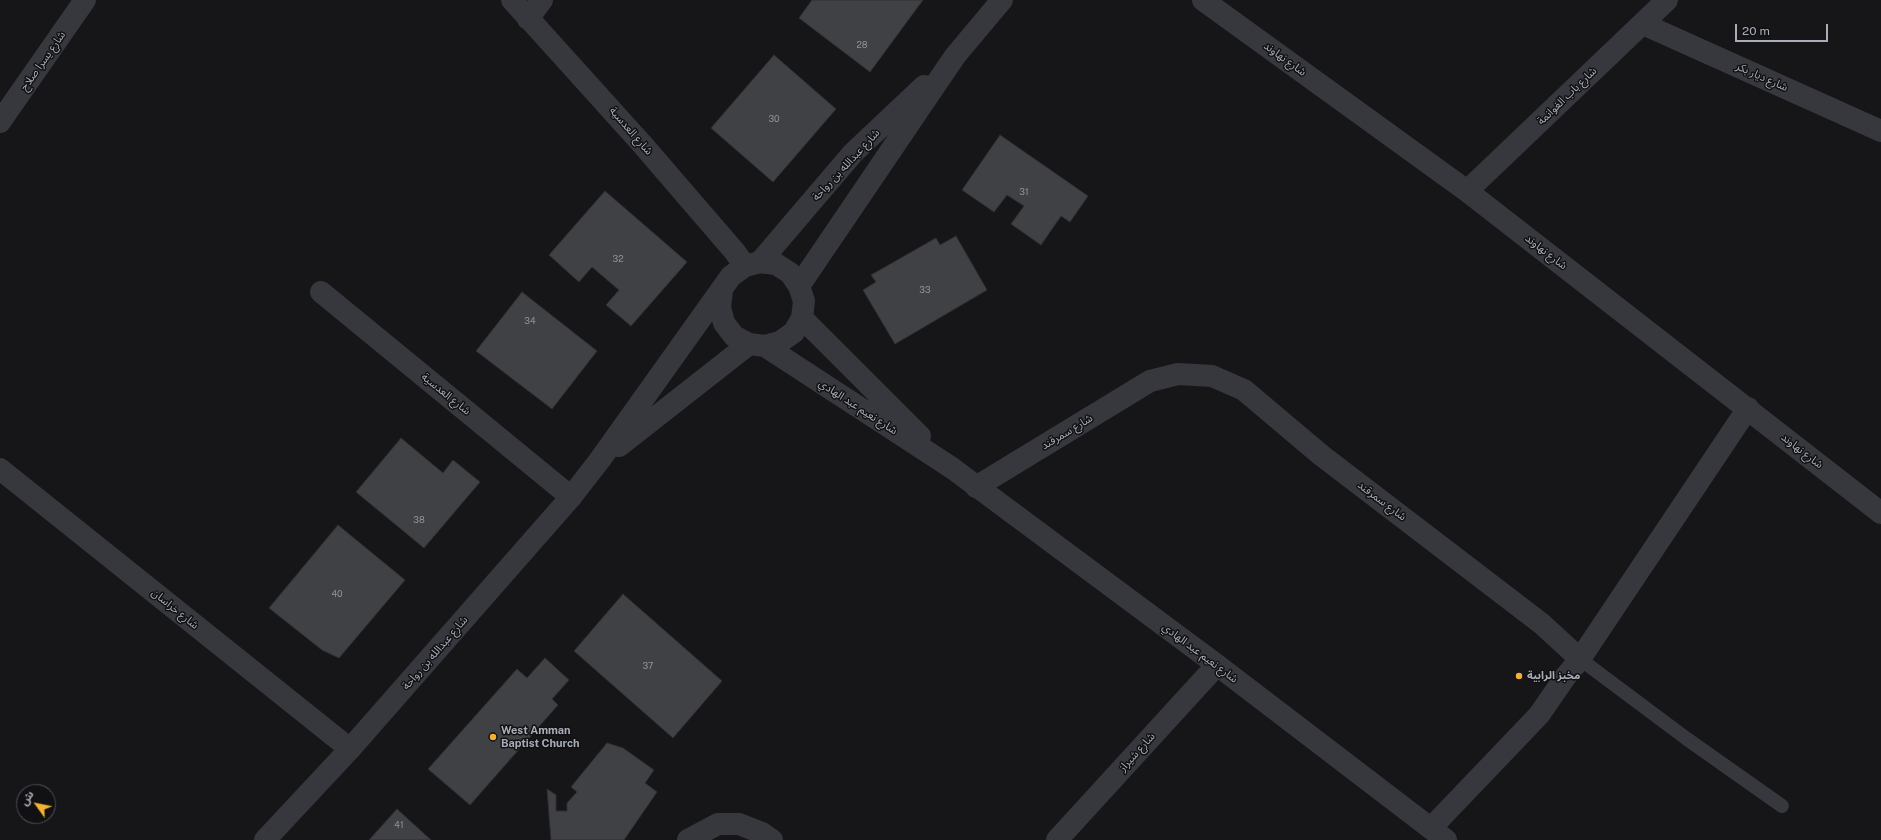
<!DOCTYPE html>
<html>
<head>
<meta charset="utf-8">
<style>
  body { margin:0 }
  #map { position:relative; width:1881px; height:840px; overflow:hidden; background:#161618; font-family:"Public Sans","Noto Sans Arabic",sans-serif }
  canvas { display:block }
  .north { position:absolute; left:16px; top:784px; width:40px; height:40px; box-sizing:border-box; background:#111113; border:1px solid #4d4f55; border-radius:50%; rotate:303deg; font-size:11px; font-weight:700; line-height:16px; text-align:center; color:#a8adb8 }
  .north::after { content:''; display:block; margin:auto; width:14px; height:18px; background:#f2b134; clip-path:polygon(50% 0,100% 100%,50% 72%,0 100%) }
  .scale { position:absolute; left:1735px; top:24px; width:93px; height:18px; box-sizing:border-box; border:2px solid #a8adb8; border-top:0; padding-left:5px; font-size:12px; line-height:14px; white-space:nowrap; color:#a8adb8; -webkit-text-stroke:3px #111113; paint-order:stroke }
</style>
</head>
<body>
<div id="map">
<canvas width="1881" height="840"></canvas>
<div class="north">ش</div>
<div class="scale">20 m</div>
</div>
<script>
const ctx = document.querySelector('canvas').getContext('2d');
ctx.lineJoin = 'round';
function fill(path, color) {
  ctx.fillStyle = color;
  ctx.fill(path, 'evenodd');
}
function toPath(rows) {
  const path = new Path2D();
  for (const r of rows) {
    path.moveTo(r[0], r[1]);
    for (let i = 2; i < r.length; i += 2) path.lineTo(r[i], r[i + 1]);
  }
  return path;
}
function stroke(path, color, width, dash) {
  ctx.strokeStyle = color;
  ctx.lineWidth = width;
  ctx.lineCap = dash ? 'butt' : 'round';
  ctx.setLineDash(dash || []);
  ctx.stroke(path);
}
function label(font, color, halo, rows, align = 'center') {
  ctx.font = font + ' "Public Sans","Noto Sans Arabic",sans-serif';
  ctx.lineWidth = 3;
  ctx.setLineDash([]);
  ctx.textBaseline = 'middle';
  ctx.strokeStyle = halo;
  ctx.fillStyle = color;
  for (const [text, x, y, turn = 0] of rows) {
    ctx.save();
    ctx.translate(x, y);
    ctx.rotate((+turn || 0) * Math.PI / 180);
    ctx.textAlign = isNaN(turn) ? turn : align;
    if (halo) ctx.strokeText(text, 0, 0);
    ctx.fillText(text, 0, 0);
    ctx.restore();
  }
}
const building = toPath([
  [812,0,923,0,870,72,799,18,812,0],
  [774,55,836,109,773,182,711,128,774,55],
  [1000,135,1088,196,1070,222,1061,216,1041,245,1011,224,1024,206,1007,195,994,212,962,190,1000,135],
  [605,191,687,262,631,326,606,305,619,290,592,267,579,282,549,255,605,191],
  [956,236,987,290,895,344,863,290,876,282,871,275,936,238,940,245,956,236],
  [522,292,597,351,552,409,476,351,522,292],
  [401,438,443,473,453,460,480,482,424,548,356,492,401,438],
  [338,525,405,580,339,658,322,650,269,608,338,525],
  [623,594,722,681,673,738,574,651,623,594],
  [545,658,569,680,552,699,558,705,470,805,428,769,517,669,527,678,545,658],
  [607,743,623,748,654,770,645,783,657,792,624,840,551,840,547,789,556,795,556,811,567,811,567,803,577,792,571,787,607,743],
  [397,809,431,840,369,840,397,809]
]);
const service = toPath([
  [1580,659,1687,739,1782,806]
]);
const minor = toPath([
  [512,0,642,144,735,252,745,266],
  [1203,0,1467,191,1881,513],
  [528,19,542,0],
  [1643,24,1881,131],
  [0,122,85,0],
  [1467,191,1667,0],
  [321,292,571,497],
  [0,469,350,749],
  [976,487,1150,381,1178,374,1212,376,1244,390,1321,455,1542,624,1580,659,1566,676,1539,715,1431,828],
  [1580,659,1748,408],
  [688,840,718,824,739,824,762,833,772,840],
  [1057,840,1217,665]
]);
const tertiary = toPath([
  [760,262,853,153,924,86],
  [799,286,955,56,1002,0],
  [802,318,920,436],
  [765,346,952,468,1217,665,1446,840],
  [619,446,749,344],
  [265,840,350,749,571,497,599,461,731,276,745,266,760,262,776,264,790,273,799,286,804,301,802,318,794,332,780,342,765,346,749,344,734,336,724,323,720,307,722,291]
]);
const markers = [
  [1519,676,4,"#f2b134"],
  [493,737,4,"#f2b134"]
];
const numberNames = [
  ["28",862,45],
  ["30",774,119],
  ["31",1024,192],
  ["32",618,259],
  ["33",925,290],
  ["34",530,321],
  ["38",419,520],
  ["40",337,594],
  ["37",648,666],
  ["41",399,825]
];
const streetNames = [
  ["شارع نهاوند",1285,59,36],
  ["شارع يسرا صلاح",43,61,-55],
  ["شارع ديار بكر",1762,77,24],
  ["شارع باب الغوانمة",1567,96,-44],
  ["شارع العدسية",631,131,49],
  ["شارع عبدالله بن رواحة",846,165,-47],
  ["شارع نهاوند",1546,252,38],
  ["شارع العدسية",446,394,39],
  ["شارع نعيم عبد الهادي",858,407,33],
  ["شارع سمرقند",1067,432,-31],
  ["شارع نهاوند",1802,451,38],
  ["شارع سمرقند",1382,501,37],
  ["شارع خراسان",175,609,39],
  ["شارع عبدالله بن رواحة",435,653,-49],
  ["شارع نعيم عبد الهادي",1200,653,37],
  ["شارع شيراز",1137,752,-48]
];
const poiNames = [
  ["مخبز الرابية",1527,676],
  ["West Amman",501,731],
  ["Baptist Church",501,744]
];
fill(building, '#404145');
stroke(building, '#303034', 1);
stroke(service, '#37383d', 14);
stroke(minor, '#37383d', 22);
stroke(tertiary, '#37383d', 22);
for (const [x, y, r, color] of markers) {
  const dot = new Path2D();
  dot.arc(x, y, r, 0, 2 * Math.PI);
  ctx.fillStyle = color;
  ctx.fill(dot);
  stroke(dot, '#111113', 1.5);
}
label('9px', '#8e929b', null, numberNames);
label('11px', '#a8adb8', '#111113', streetNames);
label('bold 11px', '#a8adb8', '#111113', poiNames, 'left');
</script>
</body>
</html>
